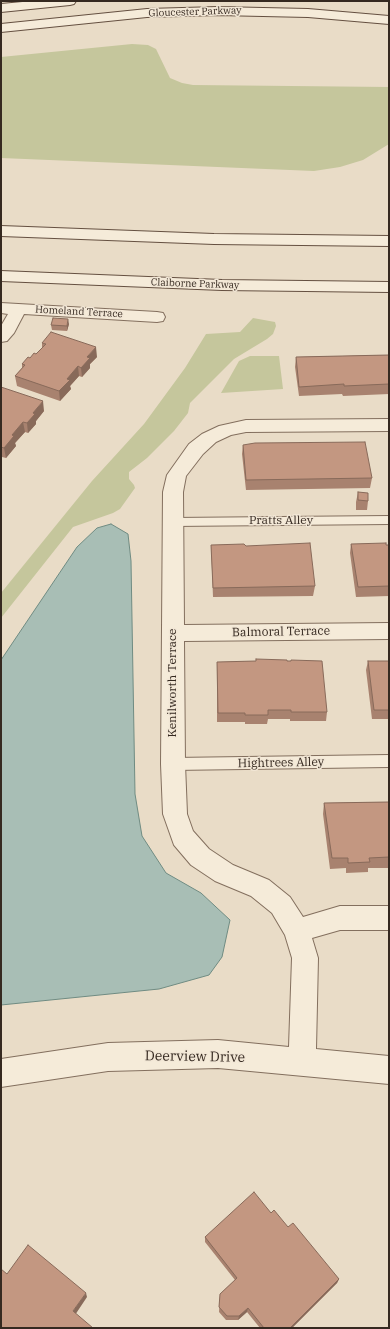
<!DOCTYPE html>
<html>
<head>
<meta charset="utf-8">
<style>
  body { margin:0 }
  #map { position:relative; width:390px; height:1329px; overflow:hidden; background:#e9dcc7; font-family:"IBM Plex Serif",serif }
  canvas { display:block }
  .frame { position:absolute; inset:0; border:2px solid #352920; pointer-events:none }
</style>
</head>
<body>
<div id="map">
<canvas width="390" height="1329"></canvas>
<div class="frame"></div>
</div>
<script>
const ctx = document.querySelector('canvas').getContext('2d');
ctx.lineJoin = 'round';
function fill(path, color) {
  ctx.fillStyle = color;
  ctx.fill(path, 'evenodd');
}
function toPath(rows) {
  const path = new Path2D();
  for (const r of rows) {
    path.moveTo(r[0], r[1]);
    for (let i = 2; i < r.length; i += 2) path.lineTo(r[i], r[i + 1]);
  }
  return path;
}
function stroke(path, color, width, dash) {
  ctx.strokeStyle = color;
  ctx.lineWidth = width;
  ctx.lineCap = dash ? 'butt' : 'round';
  ctx.setLineDash(dash || []);
  ctx.stroke(path);
}
function label(font, color, halo, rows, align = 'center') {
  ctx.font = font + ' "IBM Plex Serif",serif';
  ctx.lineWidth = 3;
  ctx.setLineDash([]);
  ctx.textBaseline = 'middle';
  ctx.strokeStyle = halo;
  ctx.fillStyle = color;
  for (const [text, x, y, turn = 0] of rows) {
    ctx.save();
    ctx.translate(x, y);
    ctx.rotate((+turn || 0) * Math.PI / 180);
    ctx.textAlign = isNaN(turn) ? turn : align;
    if (halo) ctx.strokeText(text, 0, 0);
    ctx.fillText(text, 0, 0);
    ctx.restore();
  }
}
const green = toPath([
  [132,44,148,45,156,49,170,78,182,83,193,85,389,87,389,144,363,160,340,167,314,171,1,158,1,57],
  [253,318,275,322,276,326,273,334,267,339,234,359,190,403,188,413,174,431,147,458,129,472,129,479,134,485,135,488,120,509,113,513,73,527,1,618,1,593,92,481,144,424,185,368,206,334,240,332],
  [250,356,279,356,283,389,221,393,239,361]
]);
const water = toPath([
  [111,524,128,534,131,561,135,794,142,836,166,873,201,893,230,920,222,957,209,975,159,989,1,1005,1,660,77,547,97,528,111,524]
]);
const service = toPath([
  [389,516,389,524,173,526,169,525,167,522,169,519,173,518,389,516],
  [389,755,389,767,173,770,168,768,166,764,168,760,173,758,389,755]
]);
const minor = toPath([
  [1,303,157,312,163,313,165,317,163,321,157,322,24,314,14,333,7,341,1,342,1,326,8,314,1,313,1,303],
  [389,419,389,431,246,432,231,435,216,442,203,454,186,476,183,492,184,625,389,623,389,639,184,641,185,764,187,814,193,831,209,849,233,865,269,880,290,897,303,917,340,906,389,906,389,930,340,930,312,938,318,958,316,1049,389,1056,389,1084,218,1068,108,1071,1,1087,1,1059,108,1043,218,1040,289,1047,292,958,285,935,272,913,251,896,215,881,191,865,174,845,163,814,161,764,163,492,167,475,189,444,202,434,219,426,246,420,389,419]
]);
const secondary = toPath([
  [33,1,76,1,74,4,70,5,1,12,1,4,33,1],
  [218,7,308,9,389,16,389,24,308,17,218,15,147,17,1,32,1,24,147,9,218,7],
  [1,226,214,234,389,236,389,246,214,244,1,236,1,226],
  [1,271,222,280,389,282,389,292,222,290,1,281,1,271]
]);
const wall = toPath([
  [69,324,67,331,52,330,51,325],
  [42,343,97,357,90,364,90,368,82,377,79,376,70,386,71,389,60,401,17,386,15,376,22,368,22,364,36,354,42,348],
  [389,355,389,394,343,396,342,394,299,396,295,367,296,357],
  [1,387,44,411,36,421,36,424,28,433,25,432,15,443,16,446,6,458,2,457,1,458],
  [243,445,372,478,370,488,246,490,242,454],
  [358,492,368,501,367,510,356,510,356,502],
  [351,544,389,545,389,596,356,597,350,553],
  [211,545,246,546,315,586,313,596,213,597],
  [287,661,327,712,326,721,290,721,290,719,268,719,267,724,245,724,245,722,217,722,217,662],
  [368,661,389,661,389,719,372,719,366,670],
  [389,802,389,868,368,868,368,872,346,873,346,868,330,869,323,814,324,803],
  [271,1213,288,1227,339,1279,337,1283,292,1328,260,1328,247,1312,238,1320,226,1320,219,1312,220,1294,235,1280,205,1242,205,1237]
]);
const shadedWall = toPath([
  [68,319,69,324,67,331,67,326],
  [96,347,97,357,90,364,90,368,82,377,81,368,87,357],
  [78,366,79,376,70,386,71,389,60,401,59,391,67,379],
  [43,401,44,411,36,421,36,424,28,433,27,423,33,413],
  [23,422,25,432,15,443,16,446,6,458,4,448,12,435],
  [1,449,2,457,1,458],
  [339,1279,337,1283,292,1328,290,1328],
  [86,1293,87,1297,75,1315,73,1311],
  [248,1308,247,1312,238,1320,239,1316]
]);
const building = toPath([
  [53,318,68,319,67,326,51,325,53,318],
  [51,332,96,347,87,357,90,358,81,368,78,366,67,379,70,380,59,391,15,376,25,365,22,364,28,357,30,358,34,353,36,354,46,344,42,343,51,332],
  [389,355,389,384,344,386,344,384,299,387,296,357,389,355],
  [1,387,43,401,33,413,35,414,27,423,23,422,12,435,14,436,4,448,1,447,1,387],
  [365,442,372,478,246,480,243,445,255,443,365,442],
  [358,492,368,493,368,501,358,500,358,492],
  [310,543,315,586,213,588,211,545,244,544,246,546,310,543],
  [386,543,386,545,389,545,389,586,358,587,351,544,386,543],
  [256,659,287,660,287,661,291,661,291,660,322,661,327,712,291,712,291,710,268,710,268,715,245,715,245,713,218,713,217,662,256,661,256,659],
  [368,661,389,661,389,710,374,710,368,661],
  [389,802,389,857,369,858,370,862,348,863,348,858,332,858,324,803,389,802],
  [254,1192,271,1213,274,1210,288,1227,293,1223,339,1279,290,1328,264,1328,248,1308,239,1316,227,1316,219,1307,220,1294,237,1278,205,1237,254,1192],
  [28,1245,86,1293,73,1311,93,1328,1,1328,1,1269,7,1274,28,1245]
]);
const farStreetnames = [
  ["Gloucester Parkway",195,12,-2],
  ["Claiborne Parkway",195,284,2],
  ["Homeland Terrace",79,312,3]
];
const streetNames = [
  ["Pratts Alley",281,521],
  ["Balmoral Terrace",281,632,-1],
  ["Kenilworth Terrace",173,683,-90],
  ["Hightrees Alley",281,763,-1]
];
const nearStreetnames = [
  ["Deerview Drive",195,1057,1]
];
fill(green, '#c5c69c');
fill(water, '#a8beb5');
stroke(water, '#6f8b82', 1);
stroke(service, '#836f5e', 2);
stroke(minor, '#836f5e', 2);
stroke(secondary, '#655041', 2);
fill(service, '#f5ebd9');
fill(minor, '#f5ebd9');
fill(secondary, '#f5ebd9');
fill(wall, '#a8826f');
fill(shadedWall, '#886a5a');
fill(building, '#c39781');
stroke(building, '#886a5a', 1);
label('10px', '#352920', '#f2e7d6', farStreetnames);
label('12px', '#352920', '#f2e7d6', streetNames);
label('14px', '#352920', '#f2e7d6', nearStreetnames);
</script>
</body>
</html>
